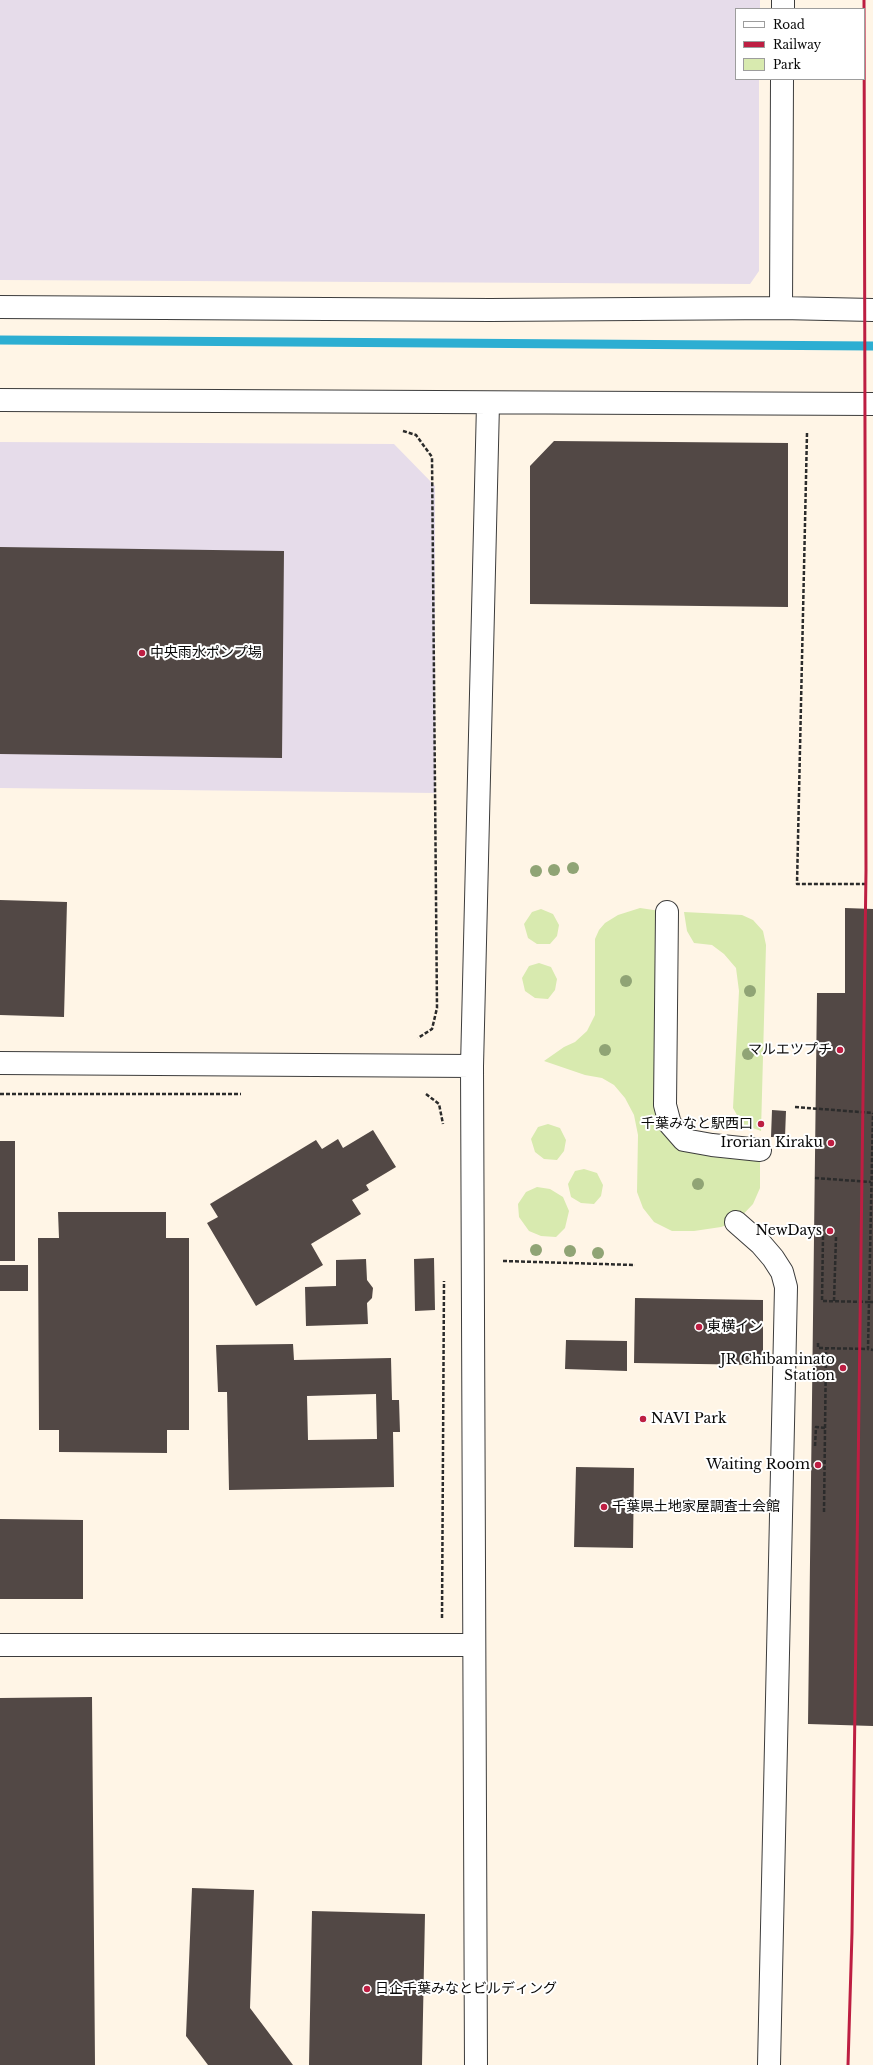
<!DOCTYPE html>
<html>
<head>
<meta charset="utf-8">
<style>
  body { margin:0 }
  #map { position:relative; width:873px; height:2065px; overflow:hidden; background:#fff5e6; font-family:"Libre Baskerville",serif }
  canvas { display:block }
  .legend { position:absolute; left:735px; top:8px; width:130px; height:72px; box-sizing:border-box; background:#fff; border:1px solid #9d9d9d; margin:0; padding:5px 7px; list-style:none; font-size:12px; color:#090909 }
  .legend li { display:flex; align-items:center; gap:8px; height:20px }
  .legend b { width:20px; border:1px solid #9d9d9d }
</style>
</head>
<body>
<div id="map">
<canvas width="873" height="2065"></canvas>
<ul class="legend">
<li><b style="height:5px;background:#fff"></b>Road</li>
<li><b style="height:5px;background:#bd1e42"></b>Railway</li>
<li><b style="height:11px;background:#d8eaaf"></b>Park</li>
</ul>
</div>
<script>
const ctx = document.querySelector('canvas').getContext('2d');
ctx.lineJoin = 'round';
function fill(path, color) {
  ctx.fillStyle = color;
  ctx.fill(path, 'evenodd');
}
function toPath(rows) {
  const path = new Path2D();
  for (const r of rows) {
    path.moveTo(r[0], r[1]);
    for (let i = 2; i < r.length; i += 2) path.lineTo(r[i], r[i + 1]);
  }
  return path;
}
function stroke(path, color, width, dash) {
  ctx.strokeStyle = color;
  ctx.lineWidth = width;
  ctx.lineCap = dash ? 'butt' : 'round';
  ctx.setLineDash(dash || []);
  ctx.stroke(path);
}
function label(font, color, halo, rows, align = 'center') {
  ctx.font = font + ' "Libre Baskerville","Noto Sans JP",serif';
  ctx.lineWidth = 4;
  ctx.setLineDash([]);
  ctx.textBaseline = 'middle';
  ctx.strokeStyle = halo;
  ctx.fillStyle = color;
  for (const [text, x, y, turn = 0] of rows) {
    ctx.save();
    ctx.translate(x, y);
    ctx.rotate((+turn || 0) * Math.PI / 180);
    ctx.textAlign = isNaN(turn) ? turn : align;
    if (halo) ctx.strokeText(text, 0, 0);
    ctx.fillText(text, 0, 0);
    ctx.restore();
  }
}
const industrial = toPath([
  [0,0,760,0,760,9,736,9,736,79,759,79,759,271,750,284,0,280],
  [0,442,394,444,435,486,435,793,0,788]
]);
const green = toPath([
  [640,908,667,912,665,1105,684,1140,760,1150,760,1188,753,1204,736,1222,721,1227,694,1231,672,1231,654,1222,643,1208,637,1192,638,1135,634,1115,625,1098,614,1085,602,1078,585,1075,544,1061,564,1047,575,1042,587,1031,595,1015,595,939,599,930,605,923,618,915],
  [541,909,553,914,559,925,557,936,550,944,537,944,528,938,524,924,532,912],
  [684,912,742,915,753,920,763,931,766,945,761,1131,742,1124,733,1108,739,991,736,968,724,954,712,945,694,943,687,931],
  [539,963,551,967,557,979,555,990,548,999,535,998,525,991,522,978,529,966],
  [548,1124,560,1128,566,1140,564,1151,557,1160,544,1159,535,1152,531,1139,538,1127],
  [584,1169,597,1173,603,1185,601,1196,594,1204,581,1203,571,1197,568,1184,575,1171],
  [537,1187,550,1189,563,1197,569,1211,565,1228,556,1237,541,1236,529,1231,519,1217,518,1204,526,1192]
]);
const stream = toPath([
  [0,340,873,346]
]);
const building = toPath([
  [554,441,788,443,788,607,530,604,530,466],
  [0,547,284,551,282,758,0,754],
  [0,900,67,902,64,1017,0,1015],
  [845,908,873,909,873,1726,808,1724,817,993,845,993],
  [772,1110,786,1111,785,1137,771,1137],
  [373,1130,396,1167,366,1185,369,1190,352,1200,361,1214,311,1244,323,1265,256,1306,207,1223,218,1217,210,1204,316,1140,322,1149,338,1139,343,1148],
  [0,1141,15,1141,15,1261,0,1261],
  [58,1212,166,1212,166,1238,189,1238,189,1430,167,1430,167,1453,59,1452,59,1430,39,1430,38,1238,59,1238],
  [434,1258,435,1310,415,1311,414,1259],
  [366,1259,367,1280,373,1288,372,1298,367,1303,368,1324,306,1326,305,1287,336,1286,336,1260],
  [0,1265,28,1265,28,1291,0,1291],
  [635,1298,763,1300,763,1365,634,1363],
  [566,1340,627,1341,627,1371,565,1369],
  [293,1344,294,1360,391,1358,392,1400,399,1400,400,1432,393,1432,394,1487,229,1490,227,1392,218,1392,216,1345],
  [376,1394,377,1439,308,1440,307,1396],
  [576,1467,634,1468,633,1548,574,1547],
  [0,1519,83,1520,83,1599,0,1599],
  [92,1697,95,2065,0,2065,0,1698],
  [192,1888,254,1890,250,2008,293,2065,208,2065,186,2036],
  [312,1911,425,1914,422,2065,309,2065]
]);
const path = toPath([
  [403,431,416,435,432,457,437,1008,432,1029,418,1038],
  [807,433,797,884,866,884],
  [0,1094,241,1094],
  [426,1094,439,1104,443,1124],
  [795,1107,873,1113],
  [815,1178,871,1182],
  [823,1236,822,1301,869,1302,873,1113],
  [503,1261,635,1265],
  [834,1301,836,1237],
  [873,1302,869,1302,868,1349,873,1350],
  [818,1343,818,1348,868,1349],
  [815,1446,816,1427,825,1428],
  [824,1512,826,1349],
  [442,1618,444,1281]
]);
const minor = toPath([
  [667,912,665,1105,670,1124,684,1140,712,1145,760,1150],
  [736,1222,761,1244,773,1258,782,1272,786,1287,769,2065],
  [0,1645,473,1645]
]);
const tertiary = toPath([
  [783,9,783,0],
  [0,307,490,310,781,308,873,310],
  [781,308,782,79],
  [0,400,873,404],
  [0,1063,472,1066],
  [476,2065,472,1066,488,404]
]);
const rail = toPath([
  [848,2065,852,1933,866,870,864,0]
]);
const trees = [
  [573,868],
  [554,870],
  [536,871],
  [626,981],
  [750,991],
  [605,1050],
  [748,1054],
  [698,1184],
  [536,1250],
  [570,1251],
  [598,1253]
];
const markers = [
  [142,653,4,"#bd1e42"],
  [840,1050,4,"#bd1e42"],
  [761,1124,4,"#bd1e42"],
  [831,1143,4,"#bd1e42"],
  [830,1231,4,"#bd1e42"],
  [699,1327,4,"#bd1e42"],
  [843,1368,4,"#bd1e42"],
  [643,1419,4,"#bd1e42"],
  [818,1465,4,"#bd1e42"],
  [604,1507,4,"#bd1e42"],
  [367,1989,4,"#bd1e42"]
];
const poiNames = [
  ["中央雨水ポンプ場",150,653,"left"],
  ["マルエツプチ",832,1050],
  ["千葉みなと駅西口",753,1124],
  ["Irorian Kiraku",823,1143],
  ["NewDays",822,1231],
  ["東横イン",707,1327,"left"],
  ["JR Chibaminato",835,1360],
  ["Station",835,1376],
  ["NAVI Park",651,1419,"left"],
  ["Waiting Room",810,1465],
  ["千葉県土地家屋調査士会館",612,1507,"left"],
  ["日企千葉みなとビルディング",375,1989,"left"]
];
fill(industrial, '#e6dcea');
fill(green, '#d8eaaf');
stroke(stream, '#2daed2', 9);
fill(building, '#524845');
stroke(minor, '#3c3c3c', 24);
stroke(tertiary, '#3c3c3c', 24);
stroke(path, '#2b2b2b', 2.5, [4, 2]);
stroke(minor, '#fff', 22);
stroke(tertiary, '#fff', 22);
stroke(rail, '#bd1e42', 3);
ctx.fillStyle = '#90a475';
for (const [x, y] of trees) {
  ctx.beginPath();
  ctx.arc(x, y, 6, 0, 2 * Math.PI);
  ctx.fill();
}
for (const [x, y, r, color] of markers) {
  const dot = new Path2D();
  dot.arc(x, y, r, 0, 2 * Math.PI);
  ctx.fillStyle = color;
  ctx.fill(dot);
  stroke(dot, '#fff', 1.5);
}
label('14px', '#090909', '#fff', poiNames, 'right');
</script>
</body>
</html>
